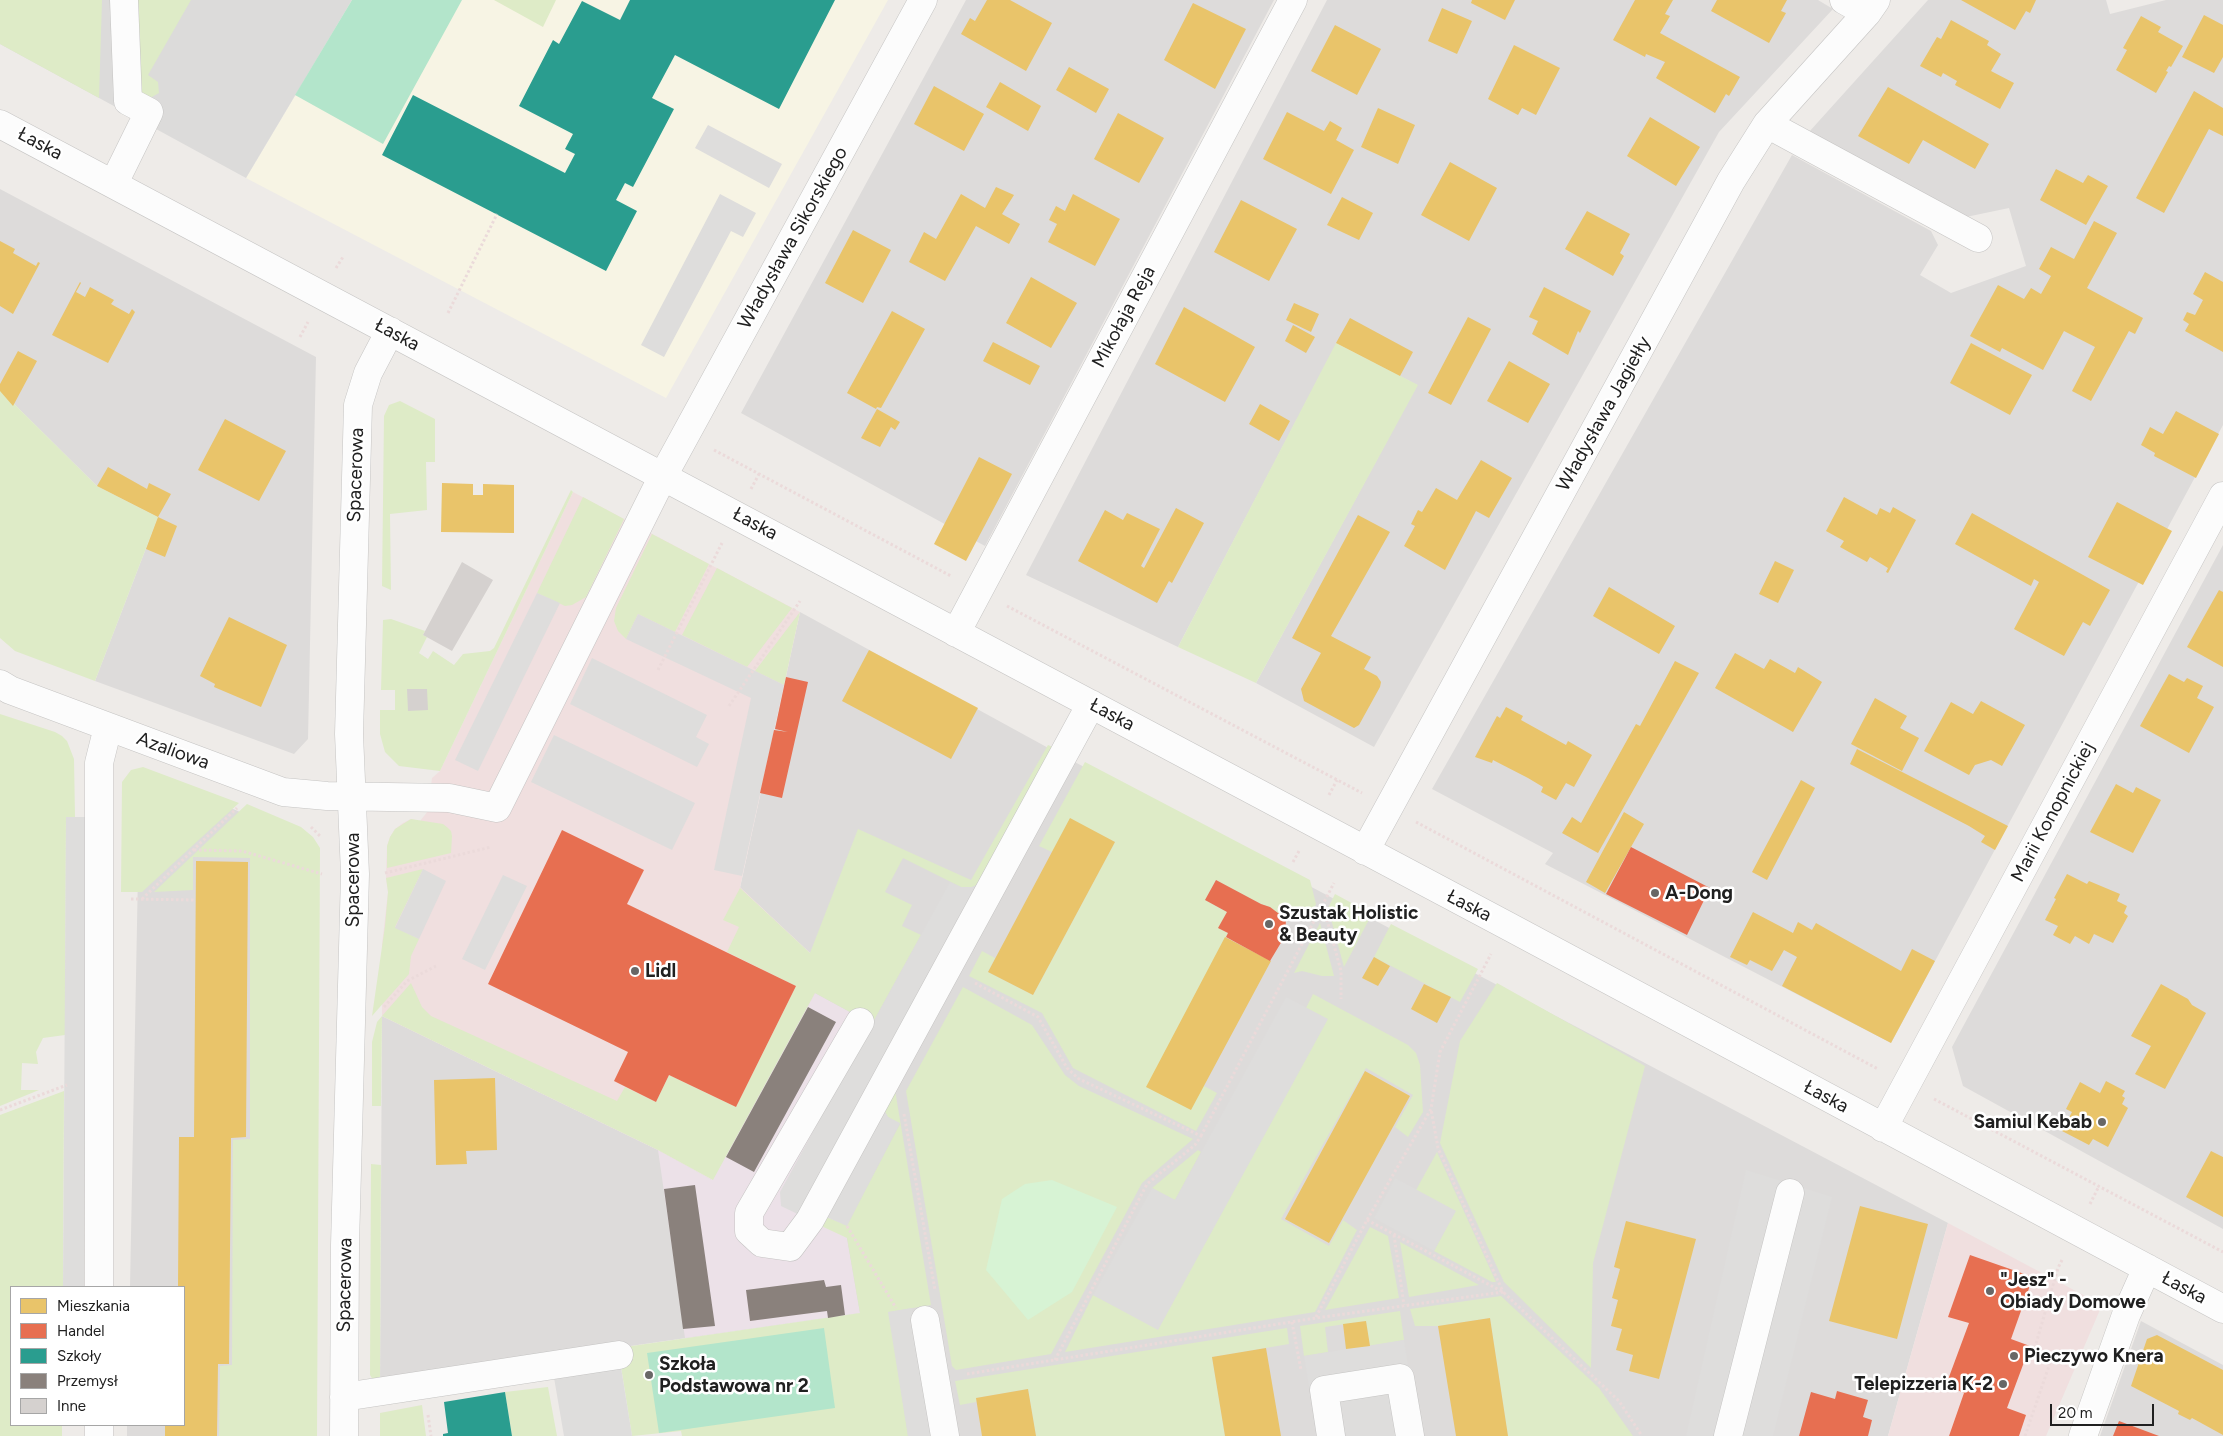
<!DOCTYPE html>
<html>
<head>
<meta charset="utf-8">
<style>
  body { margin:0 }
  #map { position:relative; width:2223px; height:1436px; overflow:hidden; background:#eeebe8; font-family:Figtree,sans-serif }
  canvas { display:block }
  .legend { position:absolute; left:10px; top:1286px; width:175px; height:140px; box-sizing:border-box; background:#fff; border:1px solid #a6a6a6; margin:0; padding:6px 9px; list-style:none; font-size:15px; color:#202020 }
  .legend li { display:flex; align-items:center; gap:10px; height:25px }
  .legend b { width:25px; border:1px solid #a6a6a6 }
  .scale { position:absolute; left:2050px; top:1404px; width:104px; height:22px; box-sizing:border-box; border:2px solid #202020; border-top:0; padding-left:6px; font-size:15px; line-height:18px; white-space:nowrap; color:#202020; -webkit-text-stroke:4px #fff; paint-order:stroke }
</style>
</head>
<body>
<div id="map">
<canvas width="2223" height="1436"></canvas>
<ul class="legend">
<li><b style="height:14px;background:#e9c46a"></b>Mieszkania</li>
<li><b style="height:14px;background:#e76f51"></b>Handel</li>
<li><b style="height:14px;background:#2a9d8f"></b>Szkoły</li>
<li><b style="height:14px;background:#8a817c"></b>Przemysł</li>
<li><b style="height:14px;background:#d5d1cf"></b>Inne</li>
</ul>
<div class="scale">20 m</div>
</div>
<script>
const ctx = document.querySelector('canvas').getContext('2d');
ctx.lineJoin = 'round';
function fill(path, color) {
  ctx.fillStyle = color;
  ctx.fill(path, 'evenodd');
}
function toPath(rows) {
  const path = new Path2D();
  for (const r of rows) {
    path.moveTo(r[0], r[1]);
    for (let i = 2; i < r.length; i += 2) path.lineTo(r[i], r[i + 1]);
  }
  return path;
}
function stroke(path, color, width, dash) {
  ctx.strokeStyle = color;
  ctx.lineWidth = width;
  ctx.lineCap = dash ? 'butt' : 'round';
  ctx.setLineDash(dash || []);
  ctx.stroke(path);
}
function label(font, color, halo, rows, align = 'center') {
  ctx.font = font + ' Figtree,sans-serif';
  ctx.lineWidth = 5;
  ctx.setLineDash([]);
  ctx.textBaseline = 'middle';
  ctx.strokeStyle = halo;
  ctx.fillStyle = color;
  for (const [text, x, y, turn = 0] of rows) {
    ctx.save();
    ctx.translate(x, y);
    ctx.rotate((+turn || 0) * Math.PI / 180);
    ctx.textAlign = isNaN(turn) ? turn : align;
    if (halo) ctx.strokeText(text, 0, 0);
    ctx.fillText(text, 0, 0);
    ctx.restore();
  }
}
const residential = toPath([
  [966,0,1274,0,985,546,741,413],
  [1327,0,1818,0,1833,9,1719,132,1374,747,1256,683,1417,385,1337,343,1178,647,1026,575],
  [1928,0,2106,0,2110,14,2166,0,2223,0,2223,425,1891,1043,1545,864,1553,853,1432,789,1792,155,1931,231,1938,245,1920,275,1951,293,2026,266,2009,208,1966,217,1809,132],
  [0,189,316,357,308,739,294,754,95,681,158,517,97,486,0,390],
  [2223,545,2223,1229,1963,1086,1952,1047],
  [800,612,1052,750,1948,1223,1888,1436,879,1436,860,1313,380,1382,382,1016,658,1150,712,1180,810,953,740,888],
  [140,769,310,842,310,1436,127,1436,127,1425,184,1425,184,1287,130,1287],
  [2141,1321,2223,1365,2223,1436,2100,1436]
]);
const commercial = toPath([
  [573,492,800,612,740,887,828,970,713,1180,658,1150,382,1016,382,945,388,892,386,878,387,846,390,837,395,829,403,823,411,819,420,821,428,811,432,778,440,771],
  [1948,1223,2102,1305,2046,1436,1888,1436]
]);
const industrial = toPath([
  [815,993,872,1024,847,1238,860,1313,685,1338,658,1150,712,1180]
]);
const education = toPath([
  [352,0,888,0,666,398,246,178]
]);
const religious = toPath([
  [0,0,352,0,246,178,0,44]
]);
const grass = toPath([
  [0,0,102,0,99,98,0,44],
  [133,0,191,0,148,75,158,82,159,93,141,103],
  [494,0,556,0,543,27],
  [1336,343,1418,385,1256,683,1178,647],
  [0,390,97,486,158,517,95,681,15,651,0,638],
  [400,401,435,419,435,462,426,462,427,510,390,514,391,590,382,586,384,416,389,405],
  [571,490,573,492,440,771,399,766,385,752,380,734,380,710,395,710,395,690,381,690,383,620,391,619,425,631,423,635,427,637,419,653,428,659,433,651,454,665,463,654,490,651,494,648],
  [583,497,624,519,586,597,572,605,565,606,537,593],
  [652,534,709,564,675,632,638,614,626,639,618,631,614,621,616,608],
  [717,568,792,608,747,667,682,635],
  [800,612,784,685,755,671],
  [0,714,55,732,62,736,67,741,74,759,75,817,66,818,65,1035,43,1038,36,1052,38,1064,22,1063,21,1090,39,1090,0,1106],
  [1048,745,1057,749,982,883,972,887,961,887,903,858,885,892,912,905,902,926,921,935,872,1024,815,993,713,1180,658,1150,382,1016,381,1106,372,1106,372,1042,377,1022,382,1016,411,983,422,1007,431,1016,617,1101,625,1087,656,1102,669,1075,736,1107,796,986,727,952,739,927,723,920,740,888,810,953,858,829,971,880],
  [1085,762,1310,880,1316,904,1308,920,1286,919,1270,907,1261,904,1216,880,1205,900,1227,912,1218,928,1228,933,1226,937,1204,1086,1217,1093,1196,1131,1073,1068,1042,1013,969,976,982,951,995,958,988,972,1033,995,1115,842,1070,819,1052,852,1039,846],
  [143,767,239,803,142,892,121,892,122,782,131,770],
  [247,804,301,827,313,837,320,848,317,1436,219,1436,220,1366,232,1365,233,1140,250,1139,250,858,193,857,193,890,154,892],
  [411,819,443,824,448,828,451,831,452,836,451,853,387,868,387,846,390,837,395,829],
  [423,869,395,927,419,939,411,956,409,974,372,1016,385,926,388,892,386,878],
  [1335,894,1372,914,1344,967,1328,908],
  [1320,923,1334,976,1322,976,1302,971,1294,973],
  [1391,924,1478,969,1460,1002,1374,957],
  [1497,983,1645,1066,1593,1263,1591,1368,1504,1282,1440,1143,1460,1041],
  [963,987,1032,1025,1065,1075,1079,1086,1193,1139,1142,1183,1051,1354,956,1370,952,1366,906,1091],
  [1313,994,1408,1045,1416,1053,1420,1065,1423,1112,1408,1137,1395,1127,1413,1095,1366,1068,1281,1219,1329,1246,1343,1220,1357,1230,1315,1312,1065,1352,1093,1295,1158,1329,1327,1019,1306,1008],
  [895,1090,931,1305,889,1312,908,1436,682,1436,681,1431,632,1436,618,1348,860,1313,847,1238,817,1224,821,1215,847,1225,900,1124,888,1117,885,1112,886,1106],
  [64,1091,63,1287,11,1287,11,1425,62,1425,62,1436,0,1436,0,1115],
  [1198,1150,1201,1152,1175,1200,1152,1188],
  [1437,1152,1496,1282,1492,1282,1434,1251,1455,1211,1416,1190],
  [371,1164,381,1165,380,1382,373,1380,370,1375],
  [1370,1227,1388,1236,1399,1298,1325,1310],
  [1400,1242,1479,1285,1409,1297],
  [1501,1296,1599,1388,1633,1436,1508,1436,1490,1318,1438,1326,1415,1326,1410,1309],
  [1400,1311,1404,1340,1370,1346,1366,1321,1325,1327,1328,1352,1304,1356,1300,1326],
  [1287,1328,1289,1344,1212,1357,1225,1436,1036,1436,1028,1389,976,1398,976,1402,960,1405,955,1381],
  [548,1387,557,1436,512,1436,505,1392],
  [422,1405,426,1436,380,1436,380,1413]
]);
const park = toPath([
  [1052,1180,1117,1207,1072,1292,1028,1320,986,1270,1002,1199,1025,1184]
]);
const pitch = toPath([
  [352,0,462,0,383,144,295,95],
  [824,1328,835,1408,659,1433,647,1353]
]);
const parking = toPath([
  [708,125,782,164,769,188,695,148],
  [720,194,756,213,743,237,731,231,664,357,641,345],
  [537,593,560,603,478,771,455,760],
  [638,614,784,685,742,876,714,870,751,698,626,639],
  [592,658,707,715,696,737,709,744,697,767,570,704],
  [554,735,695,803,672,850,531,782],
  [66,817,87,817,84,1287,63,1287],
  [423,869,446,881,419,939,395,928],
  [503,875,527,886,485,970,462,959],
  [950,882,961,887,972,887,982,883,891,1048,885,1112,888,1117,900,1123,847,1226,822,1215,810,1220,781,1206,780,1192],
  [1286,997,1328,1019,1158,1330,1093,1295,1152,1188,1175,1200],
  [1746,1170,1832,1197,1773,1436,1686,1436],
  [1395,1178,1456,1211,1434,1251,1374,1218],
  [912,1308,931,1436,908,1436,888,1312],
  [1404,1340,1419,1436,1317,1436,1304,1356],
  [619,1355,632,1436,564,1436,552,1366]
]);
const homes = toPath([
  [987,0,1010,0,1052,23,1026,71,961,34,970,18,975,21],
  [1472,0,1515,0,1505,20,1471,3],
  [1635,0,1673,0,1665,14,1670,16,1660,33,1740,77,1729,96,1726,94,1715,113,1656,78,1665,62,1646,54,1645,57,1613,40],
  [1717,0,1787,0,1781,11,1786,13,1769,43,1711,11],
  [1961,0,2036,0,2030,13,2026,11,2015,30],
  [1193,3,1246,29,1215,89,1164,60],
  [1442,8,1472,21,1457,54,1428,41],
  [2204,15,2223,25,2223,57,2214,73,2182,57],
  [2141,16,2161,27,2158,32,2183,46,2171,67,2169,66,2166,71,2168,72,2156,93,2116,70,2127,50,2123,48],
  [1951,20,1989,41,1987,45,2001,54,1991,71,2014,83,2000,109,1955,85,1957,81,1943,73,1941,77,1920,66,1937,37,1941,39],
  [1335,25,1381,49,1357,95,1311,71],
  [1514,45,1560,68,1536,115,1522,108,1518,115,1488,99],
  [1069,67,1109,89,1096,113,1056,90],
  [1000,82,1041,106,1028,131,986,107],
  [934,86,984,114,964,151,914,124],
  [1888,87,1989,144,1975,169,1923,140,1909,164,1858,136],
  [2194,91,2223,108,2223,136,2209,129,2164,213,2136,198],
  [1378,108,1415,125,1398,164,1361,147],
  [1287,112,1324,131,1330,121,1342,128,1336,140,1354,150,1331,194,1263,159],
  [1118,113,1164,138,1139,183,1094,159],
  [1650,117,1700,147,1676,186,1627,156],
  [1450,162,1497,188,1469,241,1421,215],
  [2056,169,2083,183,2088,175,2108,186,2086,225,2040,200],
  [996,187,1014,195,1002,214,1020,224,1009,244,976,226,945,281,909,262,924,232,936,239,961,194,985,208],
  [1073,194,1120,219,1095,266,1048,242,1057,224,1049,220,1056,206,1065,211],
  [1342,197,1373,213,1359,240,1327,225],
  [1241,200,1297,229,1269,281,1214,252],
  [1587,211,1630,234,1620,253,1624,256,1613,276,1565,249],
  [2094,221,2117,233,2087,288,2143,318,2135,334,2129,331,2091,401,2072,391,2095,347,2064,331,2043,370,2002,348,2000,352,1970,336,1998,285,2024,299,2031,288,2041,294,2051,276,2039,269,2051,247,2074,259],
  [853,230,891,250,863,303,825,283],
  [0,241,15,249,13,253,36,266,38,262,40,263,13,314,0,306],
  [2205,272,2223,282,2223,352,2185,331,2189,324,2183,320,2187,312,2195,315,2203,300,2193,294],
  [1031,277,1077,303,1051,348,1006,323],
  [80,282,81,283,76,292,85,297,90,287,114,300,111,304,129,314,132,309,135,312,108,363,52,335],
  [1544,287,1591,311,1580,333,1578,331,1568,355,1532,334,1538,321,1529,317],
  [1294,303,1319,314,1311,332,1286,320],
  [1184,307,1255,347,1225,402,1155,364],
  [892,311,925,329,881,408,877,407,876,409,847,393],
  [1468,317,1491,329,1451,405,1428,393],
  [1350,318,1413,352,1400,376,1336,343],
  [1293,325,1315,337,1306,353,1285,341],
  [993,342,1040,366,1030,385,983,361],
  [1971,343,2032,375,2010,415,1950,383],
  [18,351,37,361,13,406,0,391,0,384],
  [1509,361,1550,384,1528,423,1487,401],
  [1260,404,1290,421,1279,441,1249,424],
  [877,409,900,422,895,430,891,427,880,447,861,438],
  [2176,411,2219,434,2196,478,2154,456,2155,453,2141,445,2150,427,2163,434],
  [225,419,286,451,259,501,198,470],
  [979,457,1012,474,966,561,934,544],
  [1481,460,1512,478,1489,518,1476,511,1445,570,1404,546,1415,526,1411,524,1418,510,1422,512,1436,488,1457,500],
  [108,467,147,489,149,483,171,494,158,517,97,486],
  [442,483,473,484,473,495,483,495,483,484,514,485,514,533,441,532],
  [1844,497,1877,515,1880,508,1890,513,1893,507,1916,520,1888,573,1886,572,1888,568,1870,557,1867,562,1840,547,1844,541,1826,531],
  [2117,502,2172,531,2143,585,2088,557],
  [1176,508,1204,523,1172,583,1169,581,1157,603,1078,561,1105,510,1123,520,1127,513,1160,529,1141,566,1144,568],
  [1972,513,2110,590,2090,626,2083,622,2064,656,2014,629,2039,582,2034,579,2031,586,1955,544],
  [1358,515,1390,532,1331,636,1371,657,1364,669,1377,676,1381,682,1380,687,1359,725,1354,728,1304,701,1301,689,1321,653,1292,638],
  [158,517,177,526,165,557,146,549],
  [1775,561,1794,570,1778,603,1759,594],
  [1609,587,1675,626,1659,654,1593,616],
  [2219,590,2223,592,2223,667,2187,647],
  [229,617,287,645,261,707,214,687,215,684,200,676],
  [869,650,978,708,951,759,842,701],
  [1735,653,1764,669,1770,659,1795,673,1798,667,1822,682,1793,732,1715,688],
  [1675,661,1699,673,1598,853,1562,833,1572,817,1581,823,1636,724,1640,726],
  [2169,674,2184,682,2187,678,2203,686,2197,698,2214,707,2189,753,2140,726],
  [1875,698,1907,716,1900,728,1919,738,1902,771,1851,744],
  [1981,701,2025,725,2002,766,1991,760,1975,765,1969,775,1924,751,1951,702,1973,714],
  [1506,707,1523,716,1521,720,1566,745,1568,741,1592,755,1574,787,1566,783,1556,800,1541,792,1543,787,1528,778,1493,760,1492,763,1475,757,1497,716,1500,718],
  [1857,749,2008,826,1995,850,1981,842,1985,836,1969,826,1850,764],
  [1801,780,1815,788,1767,880,1752,872],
  [2116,784,2133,793,2136,787,2161,800,2133,853,2090,832],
  [1624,812,1644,824,1605,893,1586,882],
  [1070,818,1115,842,1033,995,988,972],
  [196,861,248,862,246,1137,231,1138,229,1364,218,1364,217,1436,165,1436,165,1425,184,1425,184,1287,178,1287,179,1137,194,1137],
  [2067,874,2087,884,2089,881,2120,894,2117,901,2127,906,2124,913,2128,916,2113,943,2094,934,2089,944,2075,936,2070,944,2053,935,2058,926,2045,920,2056,899,2054,898],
  [1753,912,1793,933,1798,922,1812,930,1816,923,1901,971,1912,949,1935,961,1891,1043,1782,986,1797,957,1784,950,1772,971,1750,960,1747,965,1730,957],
  [1225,937,1271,961,1191,1110,1146,1087],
  [1374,957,1390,966,1378,986,1362,978],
  [1424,984,1451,997,1437,1023,1411,1009],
  [2161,984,2188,999,2192,1005,2206,1013,2165,1089,2135,1074,2151,1046,2131,1036],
  [1365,1071,1410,1096,1329,1243,1285,1219],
  [495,1078,497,1150,466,1151,467,1164,436,1165,434,1080],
  [2106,1081,2125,1091,2122,1096,2125,1098,2122,1104,2128,1108,2108,1147,2093,1139,2089,1145,2062,1131,2072,1112,2066,1109,2080,1082,2100,1093],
  [2211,1151,2223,1157,2223,1217,2186,1197],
  [1860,1206,1928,1224,1897,1339,1829,1321],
  [1626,1221,1696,1239,1659,1379,1629,1371,1633,1355,1616,1350,1622,1329,1611,1326,1618,1300,1612,1298,1620,1269,1614,1267],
  [1490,1318,1508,1436,1456,1436,1438,1326],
  [1366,1321,1370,1346,1346,1349,1343,1324],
  [2157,1335,2223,1370,2223,1435,2192,1418,2190,1420,2178,1414,2179,1411,2131,1386,2147,1339],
  [1266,1348,1281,1436,1225,1436,1212,1357],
  [1028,1389,1036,1436,982,1436,976,1398]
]);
const shops = toPath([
  [786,677,808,682,782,798,760,793,774,730,788,732,775,729],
  [562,830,644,870,627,904,796,986,736,1107,669,1075,656,1102,614,1081,628,1052,488,984],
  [1631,847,1710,888,1687,935,1606,894],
  [1216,880,1261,904,1270,907,1286,919,1285,936,1270,961,1226,937,1228,933,1218,928,1227,912,1205,900],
  [1970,1255,2033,1277,2011,1339,2030,1346,2007,1408,2026,1415,2019,1436,1949,1436,1964,1393,1946,1385,1969,1323,1948,1317],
  [1837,1391,1868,1400,1863,1417,1872,1420,1868,1436,1799,1436,1811,1392,1835,1399],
  [2119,1421,2159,1436,2113,1436]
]);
const schools = toPath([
  [630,0,835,0,779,109,675,55,652,98,674,109,633,187,625,183,616,200,637,211,606,271,382,155,413,95,565,173,575,154,565,149,573,134,519,106,553,40,559,44,582,1,620,20],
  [505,1392,512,1436,443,1436,443,1434,448,1433,444,1402]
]);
const industry = toPath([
  [808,1007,836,1022,754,1172,726,1157],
  [695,1185,715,1326,683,1329,664,1189],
  [824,1280,826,1287,841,1285,845,1315,828,1318,827,1311,750,1321,746,1290]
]);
const building = toPath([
  [462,562,493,580,452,651,423,635],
  [407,689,427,689,428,710,408,711]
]);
const path = toPath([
  [336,268,343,257],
  [448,313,497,214],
  [300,337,308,322],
  [714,450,951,576],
  [751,489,759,474],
  [1007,606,1362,793],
  [658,670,722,543],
  [729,706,800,601],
  [1329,795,1337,780],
  [1416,822,1878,1069],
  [311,827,320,836],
  [194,850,242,851,322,874],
  [1293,862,1299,851],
  [385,873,491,847],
  [131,899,196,900],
  [142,899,237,808],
  [1323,905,1341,971,1341,999],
  [975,983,1038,1017,1067,1068,1079,1079,1201,1136,1195,1145,1147,1184,1055,1360],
  [384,1007,407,981,436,966],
  [1934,1099,2223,1252],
  [0,1110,67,1085],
  [904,1114,935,1290],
  [1201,1136,1334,883],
  [2090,1204,2099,1186],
  [1367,1220,1503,1292,1619,1401,1642,1436],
  [847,1226,896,1308],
  [1394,1235,1404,1305],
  [1316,1317,1367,1220,1431,1109,1440,1052,1491,954],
  [1292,1322,1301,1370],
  [2051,1360,2033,1354,2058,1268,2063,1258],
  [967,1374,1316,1318,1503,1292,1438,1148,1431,1109],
  [428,1415,431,1436],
  [2025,1436,2051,1360,2074,1368]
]);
const minor = toPath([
  [1844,0,1867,13],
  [0,124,1506,925,2223,1309],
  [1767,124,1978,238],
  [114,183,149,112,128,101,124,0],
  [956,633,1293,0],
  [0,684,10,690,283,792,327,796,449,798,497,808,663,476,923,0],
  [1365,851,1731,181,1767,124,1867,13,1876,0],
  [860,1022,749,1213,749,1231,762,1243,790,1247,810,1220,1091,704],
  [1883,1128,2223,496],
  [99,1287,99,763,108,727],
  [925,1320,945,1436],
  [344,1397,619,1355],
  [99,1436,99,1425],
  [344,1436,345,1245,355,874,349,734,358,405,368,373,390,331],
  [1331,1436,1324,1390,1400,1378,1410,1436],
  [1728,1436,1790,1193],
  [2083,1436,2126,1315,2147,1268]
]);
const markers = [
  [1655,893,5,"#686766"],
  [1269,924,5,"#686766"],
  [635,971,5,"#686766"],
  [2102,1122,5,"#686766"],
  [1990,1291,5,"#686766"],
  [2014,1356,5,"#686766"],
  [649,1375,5,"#686766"],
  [2003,1384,5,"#686766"]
];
const streetNames = [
  ["Łaska",40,144,28],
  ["Władysława Sikorskiego",793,238,-61],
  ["Mikołaja Reja",1124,317,-62],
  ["Łaska",397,335,28],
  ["Władysława Jagiełły",1604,414,-61],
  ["Spacerowa",356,475,-88],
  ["Łaska",755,524,28],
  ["Łaska",1112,715,28],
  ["Azaliowa",173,751,20],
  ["Marii Konopnickiej",2053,812,-62],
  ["Spacerowa",353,880,-90],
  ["Łaska",1469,906,27],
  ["Łaska",1826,1097,28],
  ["Spacerowa",345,1285,-89],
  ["Łaska",2184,1288,28]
];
const poiNames = [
  ["A-Dong",1665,893],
  ["Szustak Holistic",1279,913],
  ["& Beauty",1279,935],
  ["Lidl",645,971],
  ["Samiul Kebab",2092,1122,"right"],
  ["\"Jesz\" -",2000,1280],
  ["Obiady Domowe",2000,1302],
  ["Pieczywo Knera",2024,1356],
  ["Szkoła",659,1364],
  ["Podstawowa nr 2",659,1386],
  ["Telepizzeria K-2",1993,1384,"right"]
];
fill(residential, '#dddbda');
fill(commercial, '#f0dfdf');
fill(industrial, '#ece1e8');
fill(education, '#f7f4e4');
fill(religious, '#dcdbda');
fill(grass, '#deebc7');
fill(park, '#d7f3d4');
fill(pitch, '#b3e5cb');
fill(parking, '#dedddc');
fill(homes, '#e9c46a');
fill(shops, '#e76f51');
fill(schools, '#2a9d8f');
fill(industry, '#8a817c');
fill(building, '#d5d1cf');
stroke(minor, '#c5c4c3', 29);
stroke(path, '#ebdada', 3, [2.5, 2.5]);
stroke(minor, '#fcfcfc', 28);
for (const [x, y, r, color] of markers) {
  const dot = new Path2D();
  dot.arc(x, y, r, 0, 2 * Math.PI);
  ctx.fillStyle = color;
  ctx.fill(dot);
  stroke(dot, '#fff', 2);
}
label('19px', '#202020', '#fff', streetNames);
label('bold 19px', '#202020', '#fff', poiNames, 'left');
</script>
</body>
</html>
